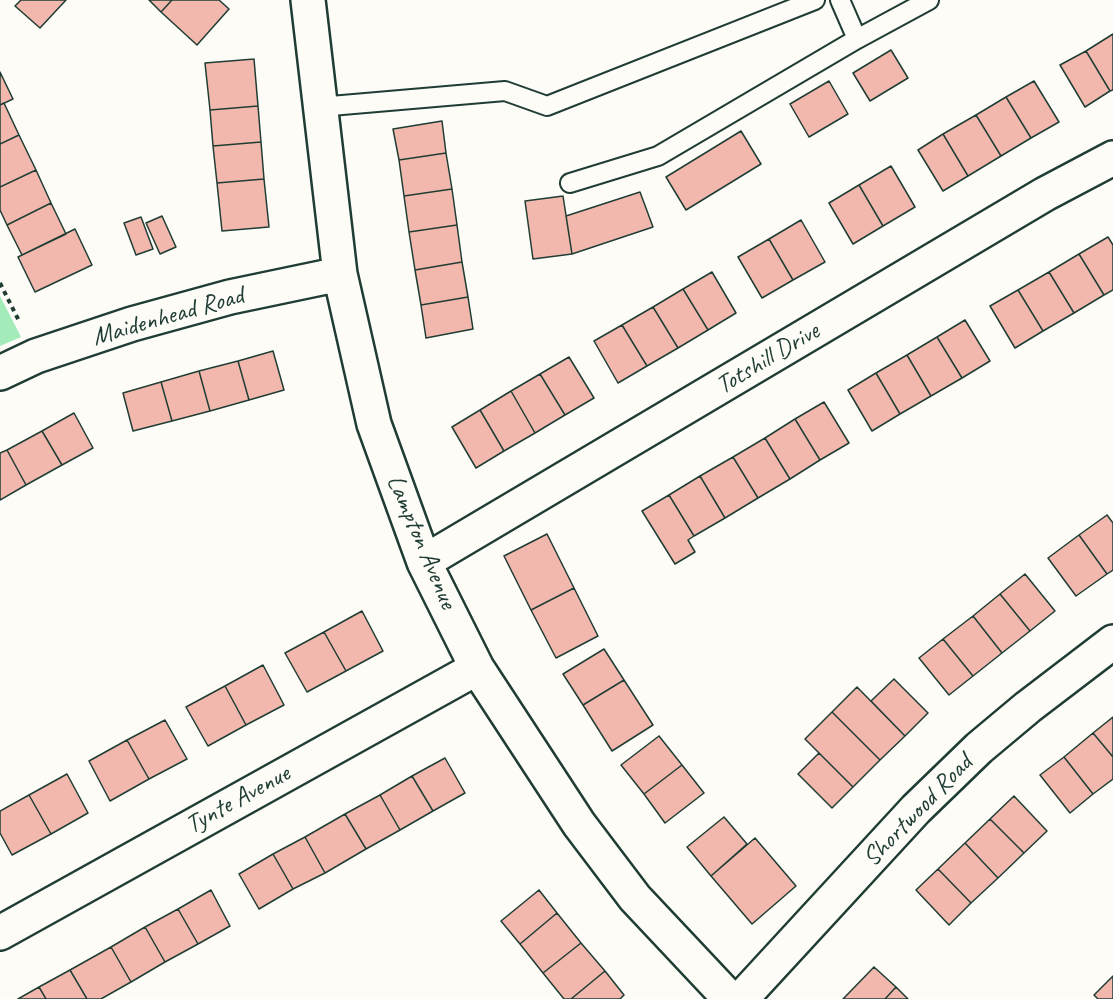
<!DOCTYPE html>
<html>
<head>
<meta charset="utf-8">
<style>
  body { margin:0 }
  canvas { display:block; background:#fdfcf7 }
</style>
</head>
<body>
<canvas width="1113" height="999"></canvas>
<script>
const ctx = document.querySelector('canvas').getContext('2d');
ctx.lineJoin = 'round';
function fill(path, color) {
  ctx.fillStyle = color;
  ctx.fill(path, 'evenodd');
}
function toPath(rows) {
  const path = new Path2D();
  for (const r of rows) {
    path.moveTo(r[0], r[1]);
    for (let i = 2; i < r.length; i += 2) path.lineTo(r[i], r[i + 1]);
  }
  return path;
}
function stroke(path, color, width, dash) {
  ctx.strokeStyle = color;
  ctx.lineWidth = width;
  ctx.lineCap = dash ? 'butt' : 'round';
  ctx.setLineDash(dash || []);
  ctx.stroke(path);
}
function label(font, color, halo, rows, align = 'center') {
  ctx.font = font + ' Caveat,sans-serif';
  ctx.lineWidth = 4.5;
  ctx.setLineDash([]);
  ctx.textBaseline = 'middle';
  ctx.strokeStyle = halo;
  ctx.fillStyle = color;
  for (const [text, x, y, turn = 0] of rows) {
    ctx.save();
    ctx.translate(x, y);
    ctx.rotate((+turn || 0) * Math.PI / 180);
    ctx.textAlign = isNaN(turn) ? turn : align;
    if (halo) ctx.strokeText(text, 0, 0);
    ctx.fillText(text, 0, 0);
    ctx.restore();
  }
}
const green = toPath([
  [0,296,21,337,0,346]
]);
const building = toPath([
  [21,0,66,0,40,28,15,6,21,0],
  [149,0,172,0,161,12,149,0],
  [172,0,219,0,229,9,197,45,161,12,172,0],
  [1113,34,1113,90,1110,91,1086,51,1113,34],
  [891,50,908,78,870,101,853,73,891,50],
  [1086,51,1110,91,1085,107,1060,65,1086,51],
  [254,59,258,106,210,110,205,63,254,59],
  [0,72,13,99,0,105,0,72],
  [829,81,848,114,809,137,790,104,829,81],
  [1034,81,1059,122,1031,138,1006,97,1034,81],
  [1006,97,1031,138,1001,156,976,115,1006,97],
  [4,103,19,135,0,144,0,105,4,103],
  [258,106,261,142,213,146,210,110,258,106],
  [976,115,1001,156,968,176,943,134,976,115],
  [442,121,446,153,399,160,393,129,442,121],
  [741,131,761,164,686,210,666,177,741,131],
  [943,134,968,176,943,191,918,150,943,134],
  [19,135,36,170,0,187,0,144,19,135],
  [261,142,264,179,217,183,213,146,261,142],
  [446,153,452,189,404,196,399,160,446,153],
  [891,166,915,207,883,226,859,185,891,166],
  [36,170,51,203,7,225,0,210,0,187,36,170],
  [264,179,269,227,222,231,217,183,264,179],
  [859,185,883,226,853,244,829,203,859,185],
  [452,189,457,225,409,232,404,196,452,189],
  [640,192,653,227,572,254,566,216,640,192],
  [563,196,572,254,533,259,525,201,563,196],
  [51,203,66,234,22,255,7,225,51,203],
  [162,216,176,247,160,254,146,223,162,216],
  [141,217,153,249,136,255,124,223,141,217],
  [801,220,825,262,793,280,769,239,801,220],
  [457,225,462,262,415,270,409,232,457,225],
  [75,229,92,265,35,292,18,257,75,229],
  [1108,237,1113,245,1113,290,1104,295,1079,254,1108,237],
  [769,239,793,280,762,298,738,257,769,239],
  [1079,254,1104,295,1074,313,1049,272,1079,254],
  [462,262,468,297,421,305,415,270,462,262],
  [712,272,736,313,708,330,683,289,712,272],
  [1049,272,1074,313,1043,331,1018,290,1049,272],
  [683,289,708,330,678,348,653,307,683,289],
  [1018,290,1043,331,1015,348,990,306,1018,290],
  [468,297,473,329,426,338,421,305,468,297],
  [653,307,678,348,647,366,622,325,653,307],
  [965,320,990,361,962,378,937,337,965,320],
  [622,325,647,366,618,383,594,341,622,325],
  [937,337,962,378,931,396,907,355,937,337],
  [273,351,284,390,249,400,238,361,273,351],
  [907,355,931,396,900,414,876,373,907,355],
  [569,357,594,398,565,415,540,374,569,357],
  [238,361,249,400,210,411,199,371,238,361],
  [199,371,210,411,172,421,161,382,199,371],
  [876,373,900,414,872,431,848,390,876,373],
  [540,374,565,415,535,433,511,391,540,374],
  [161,382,172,421,133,431,123,393,161,382],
  [511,391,535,433,504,451,480,410,511,391],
  [824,402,849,443,820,460,795,419,824,402],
  [480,410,504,451,476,468,452,427,480,410],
  [74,413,93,448,62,465,42,431,74,413],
  [795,419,820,460,790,479,765,438,795,419],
  [42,431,62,465,26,485,7,450,42,431],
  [765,438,790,479,758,498,733,457,765,438],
  [7,450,26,485,0,500,0,453,7,450],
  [733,457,758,498,725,518,700,476,733,457],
  [700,476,725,518,694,536,669,495,700,476],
  [669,495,694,536,688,540,695,552,675,564,642,511,669,495],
  [1107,515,1113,523,1113,570,1107,574,1079,535,1107,515],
  [547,534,574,588,531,610,504,556,547,534],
  [1079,535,1107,574,1076,596,1048,558,1079,535],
  [1025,574,1055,611,1030,631,1000,594,1025,574],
  [574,588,598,636,556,658,531,610,574,588],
  [1000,594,1030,631,1002,653,973,616,1000,594],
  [362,611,383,651,346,671,324,632,362,611],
  [973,616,1002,653,973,676,943,639,973,616],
  [324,632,346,671,307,692,285,653,324,632],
  [943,639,973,676,949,695,919,658,943,639],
  [604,649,624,680,583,705,563,674,604,649],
  [263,665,284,705,246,725,225,686,263,665],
  [894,679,928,713,905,736,871,701,894,679],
  [624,680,653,725,612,751,583,705,624,680],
  [225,686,246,725,208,746,186,707,225,686],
  [857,687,905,736,880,760,832,712,857,687],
  [832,712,880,760,853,787,805,739,832,712],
  [1113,717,1113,757,1093,733,1113,717],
  [165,720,187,759,149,779,127,740,165,720],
  [1093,733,1113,757,1113,779,1093,794,1064,757,1093,733],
  [659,736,682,765,644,794,621,765,659,736],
  [127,740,149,779,110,801,89,761,127,740],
  [819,753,853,787,832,808,798,774,819,753],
  [1064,757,1093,794,1070,813,1040,775,1064,757],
  [445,758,465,793,433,811,412,776,445,758],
  [682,765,704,793,665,823,644,794,682,765],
  [67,774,88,813,51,834,29,795,67,774],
  [412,776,433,811,400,830,380,795,412,776],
  [29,795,51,834,12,855,0,833,0,811,29,795],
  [380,795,400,830,366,849,345,814,380,795],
  [1014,796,1047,831,1024,853,990,819,1014,796],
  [345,814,366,849,325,873,305,837,345,814],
  [724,817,747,844,711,876,687,847,724,817],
  [990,819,1024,853,998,878,965,843,990,819],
  [305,837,325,873,293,889,273,854,305,837],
  [755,838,796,886,752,924,711,876,755,838],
  [965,843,998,878,971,903,938,869,965,843],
  [273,854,293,889,259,909,239,874,273,854],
  [938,869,971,903,949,925,916,890,938,869],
  [211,890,230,926,198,944,178,909,211,890],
  [539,890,557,913,520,944,501,921,539,890],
  [178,909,198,944,165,962,145,927,178,909],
  [557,913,581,943,543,973,520,944,557,913],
  [145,927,165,962,131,982,111,947,145,927],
  [581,943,605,971,571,999,564,999,543,973,581,943],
  [111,947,131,982,101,999,87,999,70,970,111,947],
  [874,967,896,987,885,999,843,999,874,967],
  [70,970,87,999,46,999,39,987,70,970],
  [605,971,624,995,620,999,571,999,605,971],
  [1113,976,1113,999,1098,999,1094,995,1113,976],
  [39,987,46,999,18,999,39,987],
  [896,987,908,999,885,999,896,987]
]);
const path = toPath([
  [0,283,20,323]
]);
const service = toPath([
  [840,0,857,39],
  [319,107,505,91,547,106,815,0],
  [570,183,658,156,857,39,929,0]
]);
const minor = toPath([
  [308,0,340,274,374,424,424,562,477,668,579,824,635,898,730,999],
  [0,373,36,356,132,324,230,297,340,274],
  [424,562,1045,194,1113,158],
  [0,933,477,668],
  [741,999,916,809,979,748,1028,707,1113,642]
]);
const streetNames = [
  ["Maidenhead Road",168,317,-16],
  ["Totshill Drive",768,359,-31],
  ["Lampton Avenue",421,542,67],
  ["Tynte Avenue",238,800,-29],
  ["Shortwood Road",918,811,-46]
];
fill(green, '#a3ebb8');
fill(building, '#f3b8ad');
stroke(building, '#1f3d34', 1.5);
stroke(service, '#1f3d34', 22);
stroke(minor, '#1f3d34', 38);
stroke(path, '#1f3d34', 4, [4.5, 4.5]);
stroke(service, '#fdfcf7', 18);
stroke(minor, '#fdfcf7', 33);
label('26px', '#1f3d34', '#fdfcf7', streetNames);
</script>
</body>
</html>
